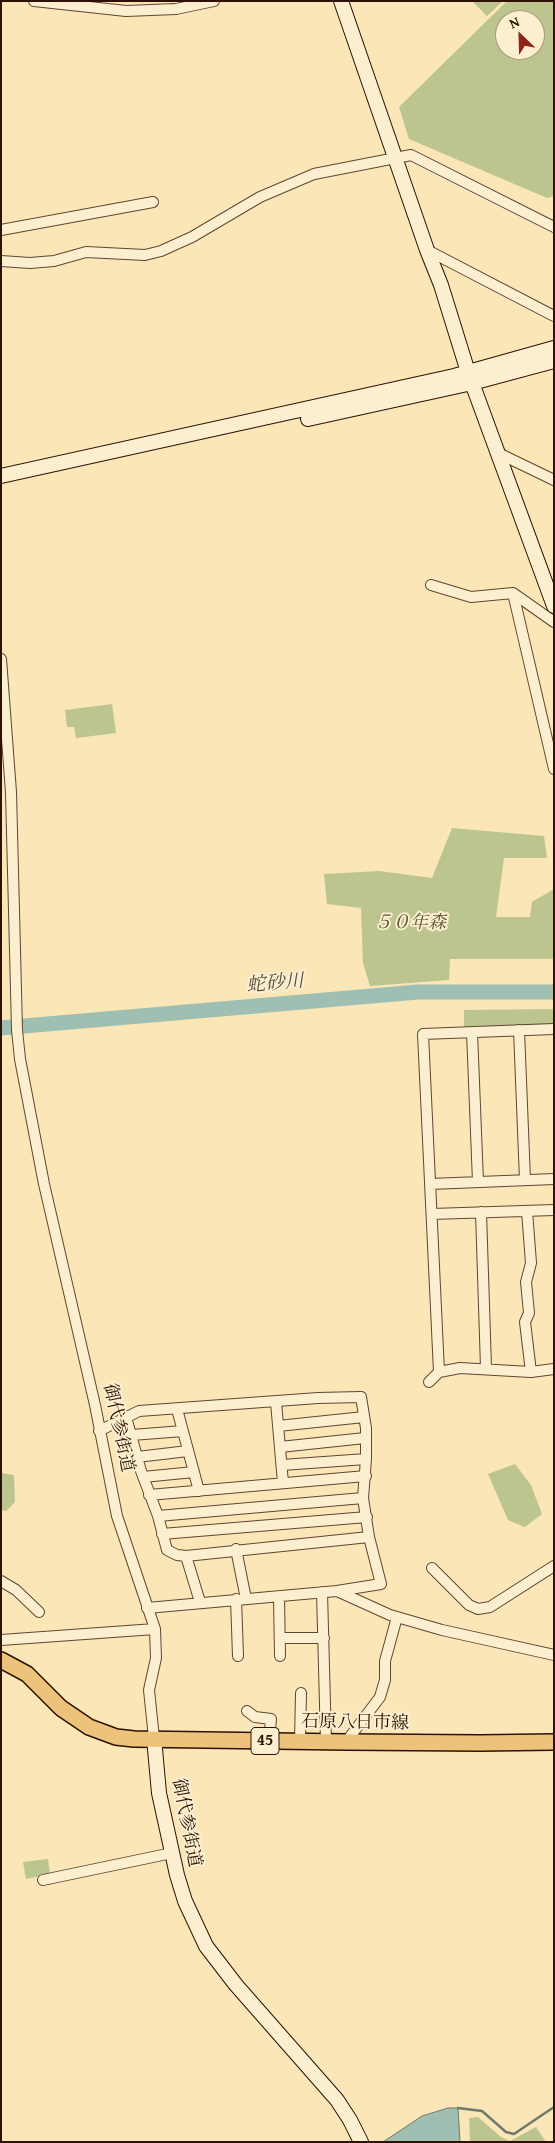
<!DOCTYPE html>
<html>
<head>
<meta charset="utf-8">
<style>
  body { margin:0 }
  #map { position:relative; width:555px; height:2143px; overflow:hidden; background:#fae6b7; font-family:"Gentium Book Plus",serif }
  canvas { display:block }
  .frame { position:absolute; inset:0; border:2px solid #2c1104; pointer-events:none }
  .north { position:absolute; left:495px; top:10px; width:50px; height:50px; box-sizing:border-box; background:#fcefd0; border:1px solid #a9967e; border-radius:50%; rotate:336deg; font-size:14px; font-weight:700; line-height:20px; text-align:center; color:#2c1104 }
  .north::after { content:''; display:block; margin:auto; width:18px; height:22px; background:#8f2418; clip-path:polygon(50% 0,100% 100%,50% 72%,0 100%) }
</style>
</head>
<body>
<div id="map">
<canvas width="555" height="2143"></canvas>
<div class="frame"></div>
<div class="north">N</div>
</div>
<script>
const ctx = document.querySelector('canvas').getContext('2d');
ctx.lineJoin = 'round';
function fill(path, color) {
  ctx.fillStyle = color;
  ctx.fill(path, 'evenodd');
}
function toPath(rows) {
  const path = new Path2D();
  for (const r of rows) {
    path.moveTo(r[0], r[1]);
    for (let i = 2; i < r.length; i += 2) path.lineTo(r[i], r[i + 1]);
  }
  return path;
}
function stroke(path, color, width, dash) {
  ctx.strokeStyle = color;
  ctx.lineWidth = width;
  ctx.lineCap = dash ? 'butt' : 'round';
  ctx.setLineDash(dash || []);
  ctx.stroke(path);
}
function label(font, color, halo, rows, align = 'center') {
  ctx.font = font + ' "Gentium Book Plus","Noto Serif JP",serif';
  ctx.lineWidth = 4;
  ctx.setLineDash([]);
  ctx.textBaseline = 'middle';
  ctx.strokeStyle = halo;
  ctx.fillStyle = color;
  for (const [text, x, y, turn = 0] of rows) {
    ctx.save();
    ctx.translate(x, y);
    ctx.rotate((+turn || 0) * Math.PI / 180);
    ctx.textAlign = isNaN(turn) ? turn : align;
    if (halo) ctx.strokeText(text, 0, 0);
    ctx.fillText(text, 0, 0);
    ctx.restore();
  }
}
const green = toPath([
  [472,1,503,1,487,16],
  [507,1,554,1,554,196,547,198,409,139,399,107],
  [505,20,535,20,535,50,505,50],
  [112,704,116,733,76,738,74,727,67,727,65,710],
  [452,828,544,836,547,858,504,858,496,917,530,917,532,902,554,889,554,959,450,959,449,980,370,986,363,963,361,908,327,904,324,874,379,871,432,878],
  [554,1009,554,1026,464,1029,464,1010],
  [515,1464,531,1485,542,1514,525,1527,508,1520,488,1474],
  [1,1473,14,1475,15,1502,6,1511,1,1510],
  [48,1859,50,1874,26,1879,23,1862],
  [478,2117,501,2137,510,2141,536,2127,546,2142,470,2142,469,2118]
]);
const water = toPath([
  [448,2108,458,2108,460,2142,383,2142,422,2116,448,2108]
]);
const stream = toPath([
  [458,2108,482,2111,506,2132,514,2134,554,2107]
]);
const river = toPath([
  [1,1028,418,992,554,992]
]);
const street = toPath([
  [34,1,126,11,176,9,214,1],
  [1,230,153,202],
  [427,250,554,316],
  [1,261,30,263,54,261,86,252,145,255,161,251,192,237,260,197,314,174,411,155,554,227],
  [498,453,554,480],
  [431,585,471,597,513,593,554,622],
  [513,593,554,769],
  [1,659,11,792,17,1030,20,1059,44,1184,95,1405,117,1516,155,1629,156,1658,149,1690,154,1738],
  [519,1030,525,1180],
  [472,1032,478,1182],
  [430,1184,554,1179],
  [527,1211,531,1263,526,1282,529,1313,525,1322,531,1372],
  [481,1212,486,1368],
  [432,1214,554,1210],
  [439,1372,460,1368,531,1372,554,1369],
  [429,1382,439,1372,423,1034,554,1029],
  [276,1402,283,1483],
  [177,1409,199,1491],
  [126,1417,141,1471,158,1516,167,1550,177,1555,186,1556,200,1602],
  [278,1426,364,1417],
  [99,1431,139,1411,318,1398,361,1397,366,1428,366,1459,363,1498,369,1537,381,1584,337,1591,147,1608],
  [132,1435,183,1431],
  [280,1447,365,1438],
  [137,1457,188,1451],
  [282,1465,366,1459],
  [143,1477,194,1472],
  [149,1495,366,1476],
  [158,1516,363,1498],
  [162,1534,367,1517],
  [236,1549,246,1599],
  [186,1556,369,1537],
  [432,1568,469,1605,478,1609,490,1607,554,1566],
  [1,1581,16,1590,39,1612],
  [337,1591,390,1615,442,1630,554,1655],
  [322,1592,326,1742],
  [279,1596,280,1656],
  [236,1599,238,1656],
  [280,1638,324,1638],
  [1,1640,155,1629],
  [247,1711,255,1717,271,1719,269,1741],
  [300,1742,301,1693],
  [346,1742,380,1697,385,1680,385,1661,397,1617],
  [43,1880,172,1853]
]);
const secondary = toPath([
  [341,1,427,250,441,285,468,372,554,606],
  [308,419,472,383,554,361],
  [1,476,454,376,554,348],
  [154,1738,159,1793,177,1875,185,1901,206,1946,236,1985,337,2100,350,2120,361,2142]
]);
const primary = toPath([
  [1,1660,27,1674,61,1708,89,1727,116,1737,134,1739,346,1742,480,1743,554,1742]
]);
const shields = [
  [265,1741,28]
];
const shieldNames = [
  ["45",265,1741]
];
const parkNames = [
  ["５０年森",410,923]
];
const streetNames = [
  ["御代参街道",118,1428,78],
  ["石原八日市線",355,1723,1],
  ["御代参街道",186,1823,79]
];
const waterNames = [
  ["蛇砂川",275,984,-5]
];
fill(green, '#bcc58f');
fill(water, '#9ebfb2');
stroke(water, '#70796c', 1);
stroke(stream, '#70796c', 2.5);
stroke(river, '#9ebfb2', 15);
stroke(street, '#604631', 12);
stroke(secondary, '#2c1104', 16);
stroke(primary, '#2c1104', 18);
stroke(street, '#fcefd0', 10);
stroke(secondary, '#fcefd0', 14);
stroke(primary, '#edc37c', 15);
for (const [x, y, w] of shields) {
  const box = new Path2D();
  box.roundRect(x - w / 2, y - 13.5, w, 27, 4);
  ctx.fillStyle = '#fcefd0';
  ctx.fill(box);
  stroke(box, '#2c1104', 1);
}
label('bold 16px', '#2c1104', null, shieldNames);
label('italic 18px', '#5e5035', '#fcefd0', parkNames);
label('18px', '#2c1104', '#fcefd0', streetNames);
label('italic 19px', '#544e41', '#fcefd0', waterNames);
</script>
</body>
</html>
